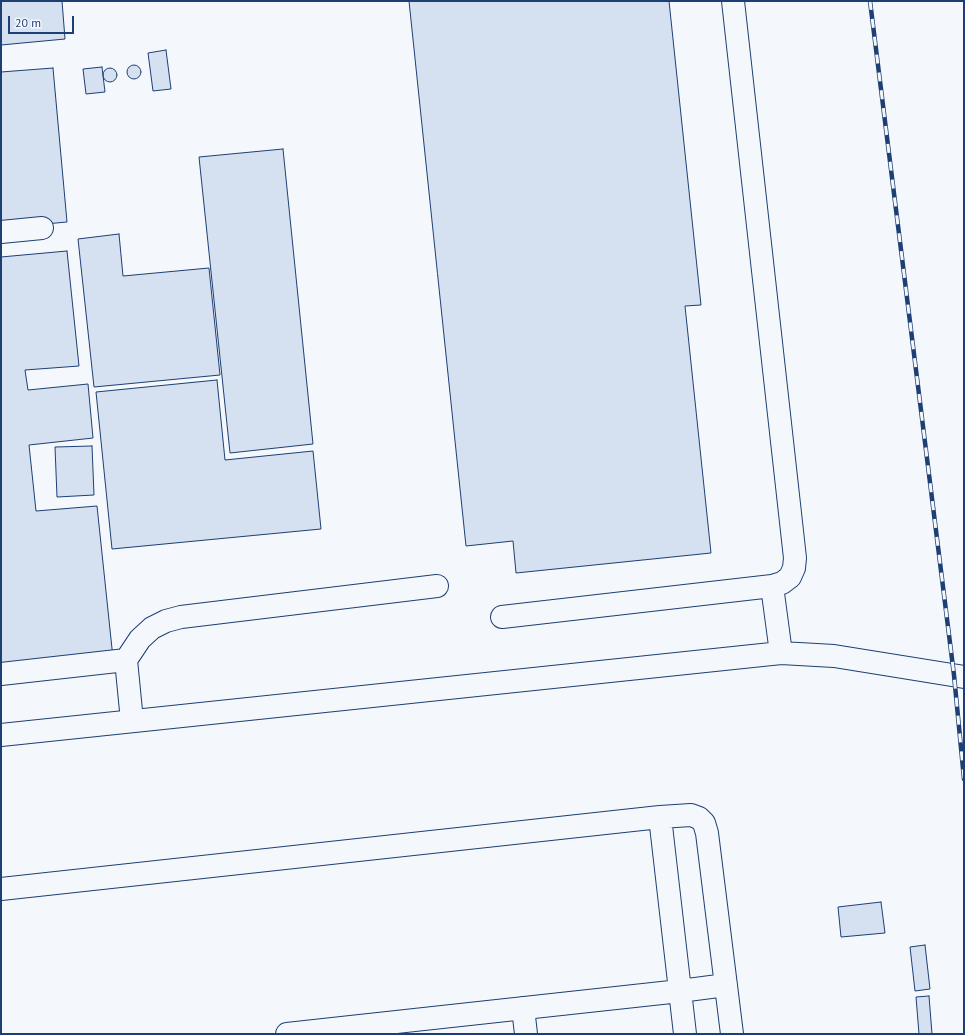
<!DOCTYPE html>
<html>
<head>
<meta charset="utf-8">
<style>
  body { margin:0 }
  #map { position:relative; width:965px; height:1035px; overflow:hidden; background:#f4f7fb; font-family:"PT Sans",sans-serif }
  canvas { display:block }
  .frame { position:absolute; inset:0; border:2px solid #1d3f73; pointer-events:none }
  .scale { position:absolute; left:8px; top:16px; width:66px; height:18px; box-sizing:border-box; border:2px solid #1d3f73; border-top:0; padding-left:5px; font-size:12px; line-height:14px; white-space:nowrap; color:#1d3f73; -webkit-text-stroke:3px #f4f7fb; paint-order:stroke }
</style>
</head>
<body>
<div id="map">
<canvas width="965" height="1035"></canvas>
<div class="frame"></div>
<div class="scale">20 m</div>
</div>
<script>
const ctx = document.querySelector('canvas').getContext('2d');
ctx.lineJoin = 'round';
function fill(path, color) {
  ctx.fillStyle = color;
  ctx.fill(path, 'evenodd');
}
function toPath(rows) {
  const path = new Path2D();
  for (const r of rows) {
    if (r.length === 3) {
      path.moveTo(r[0] + r[2], r[1]);
      path.arc(r[0], r[1], r[2], 0, 2 * Math.PI);
      continue;
    }
    path.moveTo(r[0], r[1]);
    for (let i = 2; i < r.length; i += 2) path.lineTo(r[i], r[i + 1]);
  }
  return path;
}
function stroke(path, color, width, dash) {
  ctx.strokeStyle = color;
  ctx.lineWidth = width;
  ctx.lineCap = dash ? 'butt' : 'round';
  ctx.setLineDash(dash || []);
  ctx.stroke(path);
}
const building = toPath([
  [1,1,62,1,65,39,1,45,1,1],
  [409,1,669,1,701,305,685,306,711,553,516,573,513,541,466,546,409,1],
  [166,50,171,89,153,91,148,53,166,50],
  [134,72,7],
  [102,67,105,92,86,94,83,69,102,67],
  [53,68,67,222,1,228,1,72,53,68],
  [110,75,7],
  [283,149,313,444,230,453,199,157,283,149],
  [119,234,123,276,209,268,220,375,94,387,78,239,119,234],
  [67,251,79,366,25,370,28,390,88,384,93,438,29,445,36,511,97,506,113,658,1,668,1,257,67,251],
  [217,380,225,460,313,451,321,529,112,549,96,392,217,380],
  [92,446,94,495,57,497,55,447,92,446],
  [881,902,885,933,841,937,838,907,881,902],
  [925,945,930,989,915,991,910,947,925,945],
  [929,996,932,1034,919,1034,916,997,929,996]
]);
const minor = toPath([
  [1,232,42,228],
  [772,586,781,653],
  [502,617,772,586,782,583,790,577,794,568,795,558,733,1],
  [1,674,126,660],
  [132,721,126,660,140,639,152,628,166,621,181,617,437,586],
  [1,735,781,653,834,656,964,677],
  [660,817,685,1034],
  [1,889,660,817,691,815,699,818,704,823,707,833,732,1034],
  [523,1008,526,1034],
  [287,1034,680,991,726,985]
]);
const rail = toPath([
  [870,1,954,675,964,779]
]);
fill(building, '#d5e0f0');
stroke(building, '#1d3f73', 1);
stroke(minor, '#1d3f73', 24);
stroke(minor, '#f4f7fb', 22);
stroke(rail, '#1d3f73', 4.5);
stroke(rail, '#f4f7fb', 3, [9]);
</script>
</body>
</html>
